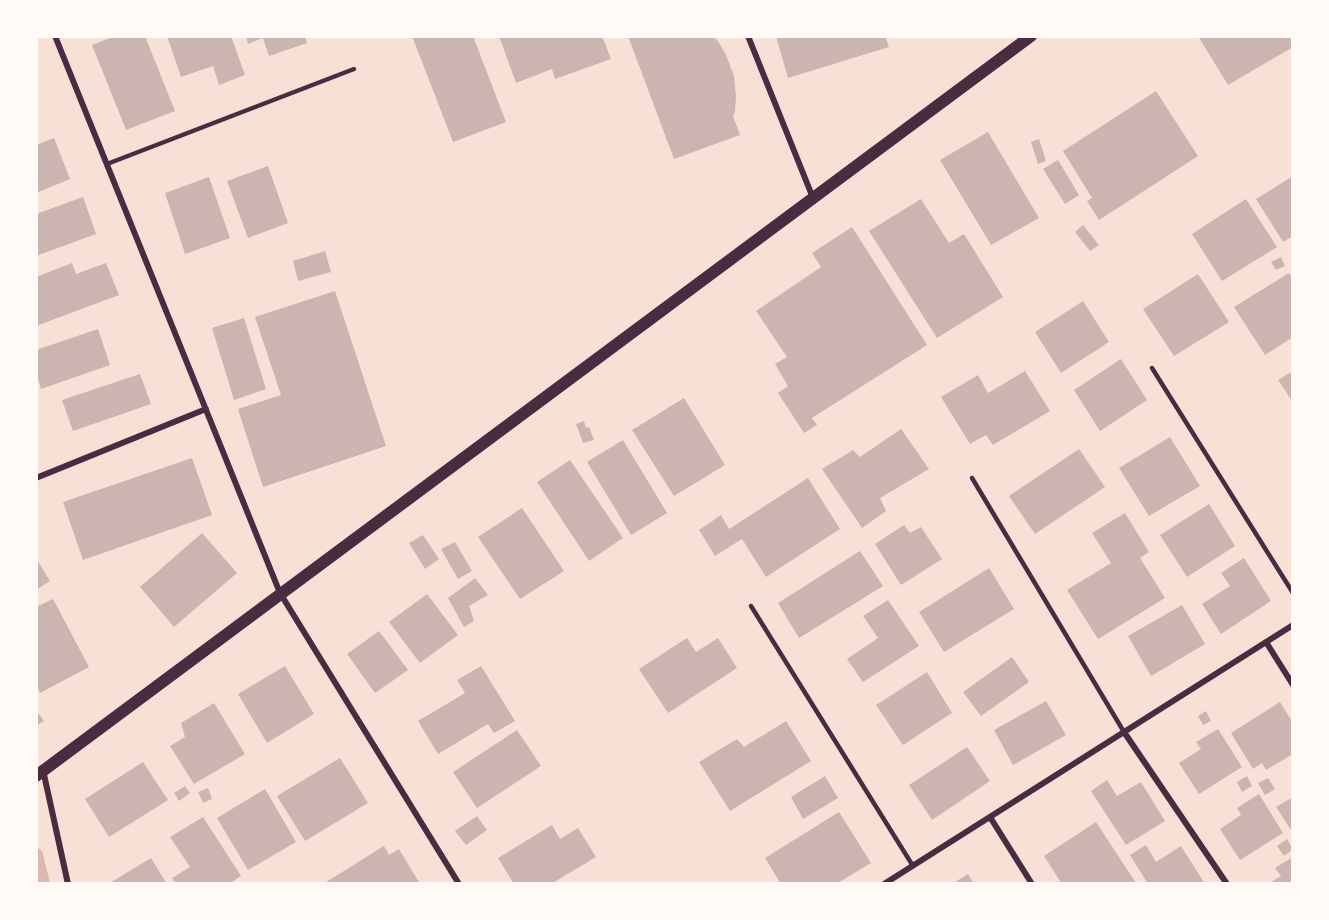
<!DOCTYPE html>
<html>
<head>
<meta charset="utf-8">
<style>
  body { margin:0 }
  #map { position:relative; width:1329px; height:920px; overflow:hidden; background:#f7e1d7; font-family:Jost,sans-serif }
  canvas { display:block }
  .frame { position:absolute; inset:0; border:38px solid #fffaf5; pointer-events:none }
</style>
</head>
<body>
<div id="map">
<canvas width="1329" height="920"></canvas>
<div class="frame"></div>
</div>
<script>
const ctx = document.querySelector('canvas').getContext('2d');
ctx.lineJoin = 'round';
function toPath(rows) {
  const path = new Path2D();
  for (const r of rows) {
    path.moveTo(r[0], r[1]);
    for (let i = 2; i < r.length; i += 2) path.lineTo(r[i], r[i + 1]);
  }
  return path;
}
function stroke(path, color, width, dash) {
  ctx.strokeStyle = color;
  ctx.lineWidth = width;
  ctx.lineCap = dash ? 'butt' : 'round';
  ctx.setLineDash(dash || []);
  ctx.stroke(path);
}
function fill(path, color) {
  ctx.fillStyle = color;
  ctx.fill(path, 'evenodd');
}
const stream = toPath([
  [36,855,43,884]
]);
const building = toPath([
  [115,36,145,36,175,111,126,130,92,45],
  [167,36,231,36,245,75,219,85,213,66,181,77],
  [246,36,305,36,307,43,269,56,263,38,248,44],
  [412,36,473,36,506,122,453,142],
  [499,36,602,36,611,59,555,79,552,69,516,83],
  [628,36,712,36,718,41,726,55,734,76,736,96,735,112,733,116,740,135,674,159],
  [776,36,885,36,889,47,788,78],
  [1198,36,1290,36,1293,42,1293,47,1228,85],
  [1156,91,1198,156,1099,220,1087,201,1092,198,1063,151],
  [988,132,1039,218,991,245,940,160],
  [54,138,70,179,36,193,36,145],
  [1039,139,1046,161,1038,164,1031,142],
  [1058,160,1079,195,1065,204,1043,169],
  [268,166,288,223,248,238,227,181],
  [1293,176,1293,236,1283,242,1256,199],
  [209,177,230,238,185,254,165,193],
  [83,197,96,234,36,256,36,214],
  [921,199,949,243,964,234,1003,297,937,338,869,231],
  [1246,199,1277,247,1222,281,1192,234],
  [1083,225,1099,245,1090,251,1075,232],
  [852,227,927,345,812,418,817,425,804,433,778,393,788,386,775,364,787,357,756,311,821,267,812,253],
  [325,251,331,272,298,281,293,261],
  [1281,257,1285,266,1276,270,1271,262],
  [72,263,76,274,106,263,119,295,36,326,36,277],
  [1289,273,1293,279,1293,337,1265,355,1234,307],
  [1198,274,1229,322,1174,356,1143,309],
  [335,291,386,446,263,487,238,409,281,395,255,317],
  [1083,301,1109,342,1061,373,1035,332],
  [244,318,266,389,234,400,212,328],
  [98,329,110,365,41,389,36,373,36,350],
  [1121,359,1147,400,1100,431,1074,390],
  [1025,371,1050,411,993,445,986,435,970,444,941,397,978,375,988,393],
  [1293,371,1293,402,1278,380],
  [140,374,151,404,73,431,62,400],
  [684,398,725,465,674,496,632,430],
  [584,421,586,428,589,427,594,440,583,443,576,424],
  [901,429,929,469,880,498,886,511,862,528,822,469,853,450,860,457],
  [1170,437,1200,486,1149,516,1119,468],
  [623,440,667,513,631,535,587,462],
  [1079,449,1105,487,1035,534,1009,496],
  [192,458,212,515,83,560,63,502],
  [570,460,623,538,589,561,537,482],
  [808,478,840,529,766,577,742,539,715,556,699,530,721,515,729,529],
  [1209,504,1235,546,1187,577,1160,535],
  [522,508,564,571,520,599,478,537],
  [1125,513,1149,552,1140,558,1165,598,1098,639,1067,590,1111,563,1092,533],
  [904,525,910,533,921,527,942,559,901,585,875,544],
  [202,533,237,573,174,627,140,587],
  [423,535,439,559,425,569,409,543],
  [455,542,472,571,458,579,441,549],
  [860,551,883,586,799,638,778,603],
  [36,558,50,581,36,590],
  [1244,558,1271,601,1221,634,1202,604,1230,586,1221,573],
  [989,568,1014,609,944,652,919,612],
  [475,578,488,595,469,606,474,621,464,627,448,598],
  [427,594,458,635,420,663,389,622],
  [53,599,89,667,40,693,36,685,36,607],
  [888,600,919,646,863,682,847,659,878,638,863,616],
  [1182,605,1205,644,1151,676,1128,636],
  [379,631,408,670,375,693,347,654],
  [687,638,696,652,718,638,737,668,668,713,639,669],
  [1012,657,1029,682,981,716,963,692],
  [285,666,314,714,267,743,238,694],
  [481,666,515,721,494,733,488,724,438,754,418,721,465,693,457,680],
  [927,672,952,713,903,745,876,705],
  [1046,701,1066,735,1013,765,994,730],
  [1280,702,1293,723,1293,754,1266,770,1262,763,1253,769,1231,733],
  [214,703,245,754,194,784,170,746,185,737,181,723],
  [36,710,44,721,36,726],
  [1206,711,1211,721,1203,725,1198,716],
  [786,721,811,761,730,811,699,762,737,739,744,747],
  [1218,729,1242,767,1199,794,1179,763,1201,749,1196,742],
  [517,730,541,766,477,808,453,772],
  [967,747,990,781,932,820,909,785],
  [340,758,368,803,305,841,277,796],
  [143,762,168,800,109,837,85,799],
  [825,776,838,798,803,819,791,797],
  [1247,776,1252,786,1242,792,1237,782],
  [1268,778,1275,789,1265,795,1258,783],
  [1107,780,1117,796,1141,782,1165,821,1126,845,1091,791],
  [185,786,190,793,179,801,174,793],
  [208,788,212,799,203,803,198,792],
  [265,789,296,842,248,870,217,818],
  [1259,794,1283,833,1240,860,1220,829,1241,815,1237,808],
  [1293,797,1293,833,1276,807],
  [839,812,871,863,836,884,781,884,765,858],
  [477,816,487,830,466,845,455,831],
  [203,817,241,876,229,884,176,884,172,878,190,867,170,837],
  [1096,822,1136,883,1134,884,1062,884,1044,856],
  [552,825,560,839,578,828,596,857,551,884,514,884,498,858],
  [1287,839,1293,849,1284,856,1277,846],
  [1146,845,1156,862,1181,846,1205,884,1148,884,1130,855],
  [384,846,389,855,399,849,420,884,323,884],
  [1293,857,1293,884,1268,884,1281,876,1275,868],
  [151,858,167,884,108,884],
  [968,874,974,884,952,884]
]);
const service = toPath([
  [107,164,354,69],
  [1152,368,1293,593],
  [972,478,1124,732],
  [751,606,913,866]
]);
const minor = toPath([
  [55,36,280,593,459,884],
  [748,36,813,198],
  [36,478,206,409],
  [1266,642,1293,685],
  [1124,732,1227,884],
  [43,770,68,884],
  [990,817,1032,884],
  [884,884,1293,625]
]);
const secondary = toPath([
  [36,776,1031,36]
]);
stroke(stream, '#dcb8b0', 14);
fill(building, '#ccb4b1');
stroke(service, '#4a2c40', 4.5);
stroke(minor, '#4a2c40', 6);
stroke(secondary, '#4a2c40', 12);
</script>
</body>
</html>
